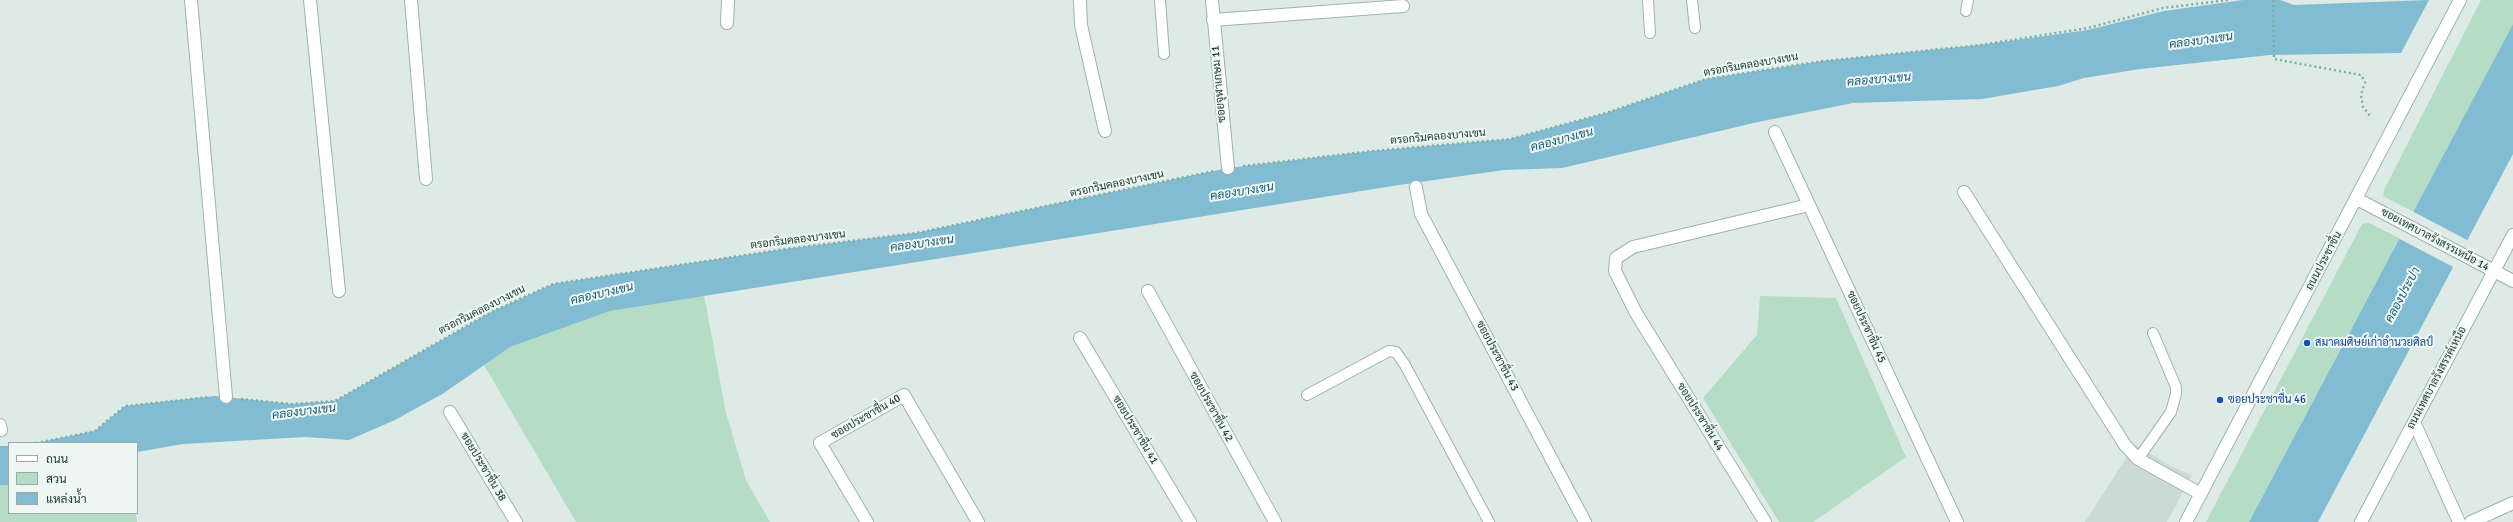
<!DOCTYPE html>
<html>
<head>
<meta charset="utf-8">
<style>
  body { margin:0 }
  #map { position:relative; width:2513px; height:522px; overflow:hidden; background:#ddeae6; font-family:Signika,Sarabun,sans-serif }
  canvas { display:block }
  .legend { position:absolute; left:8px; top:442px; width:130px; height:72px; box-sizing:border-box; background:#eef7f3; border:1px solid #9baba7; margin:0; padding:5px 7px; list-style:none; font-size:12px; color:#1e3a36 }
  .legend li { display:flex; align-items:center; gap:8px; height:20px }
  .legend b { width:20px; border:1px solid #9baba7 }
</style>
</head>
<body>
<div id="map">
<canvas width="2513" height="522"></canvas>
<ul class="legend">
<li><b style="height:5px;background:#fff"></b>ถนน</li>
<li><b style="height:11px;background:#b5dcc5"></b>สวน</li>
<li><b style="height:11px;background:#82bcd2"></b>แหล่งน้ำ</li>
</ul>
</div>
<script>
const ctx = document.querySelector('canvas').getContext('2d');
ctx.lineJoin = 'round';
function fill(path, color) {
  ctx.fillStyle = color;
  ctx.fill(path, 'evenodd');
}
function toPath(rows) {
  const path = new Path2D();
  for (const r of rows) {
    path.moveTo(r[0], r[1]);
    for (let i = 2; i < r.length; i += 2) path.lineTo(r[i], r[i + 1]);
  }
  return path;
}
function stroke(path, color, width, dash) {
  ctx.strokeStyle = color;
  ctx.lineWidth = width;
  ctx.lineCap = dash ? 'butt' : 'round';
  ctx.setLineDash(dash || []);
  ctx.stroke(path);
}
function label(font, color, halo, rows, align = 'center') {
  ctx.font = font + ' Signika,Sarabun,sans-serif';
  ctx.lineWidth = 4;
  ctx.setLineDash([]);
  ctx.textBaseline = 'middle';
  ctx.strokeStyle = halo;
  ctx.fillStyle = color;
  for (const [text, x, y, turn = 0] of rows) {
    ctx.save();
    ctx.translate(x, y);
    ctx.rotate((+turn || 0) * Math.PI / 180);
    ctx.textAlign = isNaN(turn) ? turn : align;
    if (halo) ctx.strokeText(text, 0, 0);
    ctx.fillText(text, 0, 0);
    ctx.restore();
  }
}
const built = toPath([
  [2135,444,2172,467,2192,475,2167,522,2085,522]
]);
const green = toPath([
  [2481,0,2513,0,2513,24,2414,212,2383,196,2385,188],
  [2369,223,2399,238,2397,242,2249,522,2206,522,2362,224],
  [704,295,726,413,746,480,770,522,576,522,484,365,510,347,610,311],
  [1760,296,1836,298,1906,457,1813,522,1779,522,1703,398,1757,335],
  [0,485,9,485,9,513,136,513,137,522,0,522]
]);
const water = toPath([
  [2243,0,2280,0,2294,5,2429,0,2401,53,2270,55,2140,69,2084,78,2058,86,1982,99,1853,103,1758,122,1562,168,1504,170,1399,185,610,311,510,347,444,393,395,420,349,440,305,437,183,444,137,452,137,443,36,443,95,431,125,406,215,396,292,404,335,401,491,312,553,284,785,249,916,233,1228,168,1372,151,1510,139,1606,113,1706,79,1823,61,1980,45,2088,30,2164,11],
  [2513,24,2513,154,2318,522,2249,522],
  [0,446,9,446,9,485,0,485]
]);
const pier = toPath([
  [2412,211,2469,241,2455,268,2398,238]
]);
const path = toPath([
  [2273,0,2274,59,2361,75,2365,82,2361,95,2363,107,2370,116],
  [1243,166,1372,151,1510,139,1606,113,1706,79,1823,61,1980,45,2088,28,2163,8,2229,0],
  [241,399,292,404,335,401,491,312,553,284,785,249,916,233,1214,171],
  [36,443,95,431,125,406,210,397]
]);
const lane = toPath([
  [1160,0,1164,54],
  [1648,0,1650,33],
  [1692,0,1695,28],
  [1966,11,1968,0],
  [1307,395,1389,351,1396,352,1405,365,1489,522],
  [2138,459,2171,412,2176,394,2176,387,2153,333]
]);
const street = toPath([
  [191,0,226,397],
  [310,0,339,291],
  [411,0,426,179],
  [1080,0,1081,25,1105,131],
  [1212,0,1228,168],
  [1213,20,1403,6],
  [727,23,728,0],
  [1775,132,1957,522],
  [1416,187,1421,214,1585,522],
  [1964,192,2125,445,2138,459,2201,494],
  [2357,199,2513,281],
  [1148,291,1275,522],
  [1080,338,1190,522],
  [450,412,516,522],
  [2414,422,2459,522],
  [0,425,1,430],
  [867,522,820,443,904,395,978,522],
  [1765,522,1636,313,1615,271,1616,258,1633,247,1809,205],
  [2361,522,2513,235],
  [2471,522,2513,503]
]);
const secondary = toPath([
  [2186,522,2460,0]
]);
const markers = [
  [2307,343,4,"#1a4fb4"],
  [2220,400,4,"#1a4fb4"]
];
const streetNames = [
  ["ตรอกริมคลองบางเขน",1751,65,-10],
  ["ซอยจุฬาเกษม 11",1219,84,-95],
  ["ตรอกริมคลองบางเขน",1438,137,-5],
  ["ตรอกริมคลองบางเขน",1117,184,-12],
  ["ตรอกริมคลองบางเขน",798,240,-7],
  ["ซอยเทศบาลรังสรรเหนือ 14",2435,240,28],
  ["ถนนประชาชื่น",2324,261,-62],
  ["ตรอกริมคลองบางเขน",482,310,-27],
  ["ซอยประชาชื่น 45",1866,327,65],
  ["ซอยประชาชื่น 43",1497,356,62],
  ["ถนนเทศบาลรังสรรค์เหนือ",2437,378,-62],
  ["ซอยประชาชื่น 42",1211,407,61],
  ["ซอยประชาชื่น 40",866,417,-30],
  ["ซอยประชาชื่น 44",1700,417,58],
  ["ซอยประชาชื่น 41",1135,430,59],
  ["ซอยประชาชื่น 38",483,467,59]
];
const transitNames = [
  ["สมาคมศิษย์เก่าอํานวยศิลป์",2315,343],
  ["ซอยประชาชื่น 46",2228,400]
];
const waterNames = [
  ["คลองบางเขน",2201,41,-8],
  ["คลองบางเขน",1879,80,-5],
  ["คลองบางเขน",1562,140,-15],
  ["คลองบางเขน",1242,192,-9],
  ["คลองบางเขน",922,244,-8],
  ["คลองบางเขน",602,294,-13],
  ["คลองประปา",2403,295,-62],
  ["คลองบางเขน",304,412,-7]
];
fill(built, '#ccdad5');
fill(green, '#b5dcc5');
fill(water, '#82bcd2');
fill(pier, '#ddeae6');
stroke(lane, '#a0b2ae', 12);
stroke(street, '#a0b2ae', 14);
stroke(secondary, '#9cb6b0', 14);
stroke(path, '#7cafa5', 2.5, [2, 3]);
stroke(lane, '#fff', 10);
stroke(street, '#fff', 12);
stroke(secondary, '#fff', 12);
for (const [x, y, r, color] of markers) {
  const dot = new Path2D();
  dot.arc(x, y, r, 0, 2 * Math.PI);
  ctx.fillStyle = color;
  ctx.fill(dot);
  stroke(dot, '#eef7f3', 1.5);
}
label('11px', '#1e3a36', '#eef7f3', streetNames);
label('11px', '#164399', '#eef7f3', transitNames, 'left');
label('italic 12px', '#175b77', '#eef7f3', waterNames);
</script>
</body>
</html>
